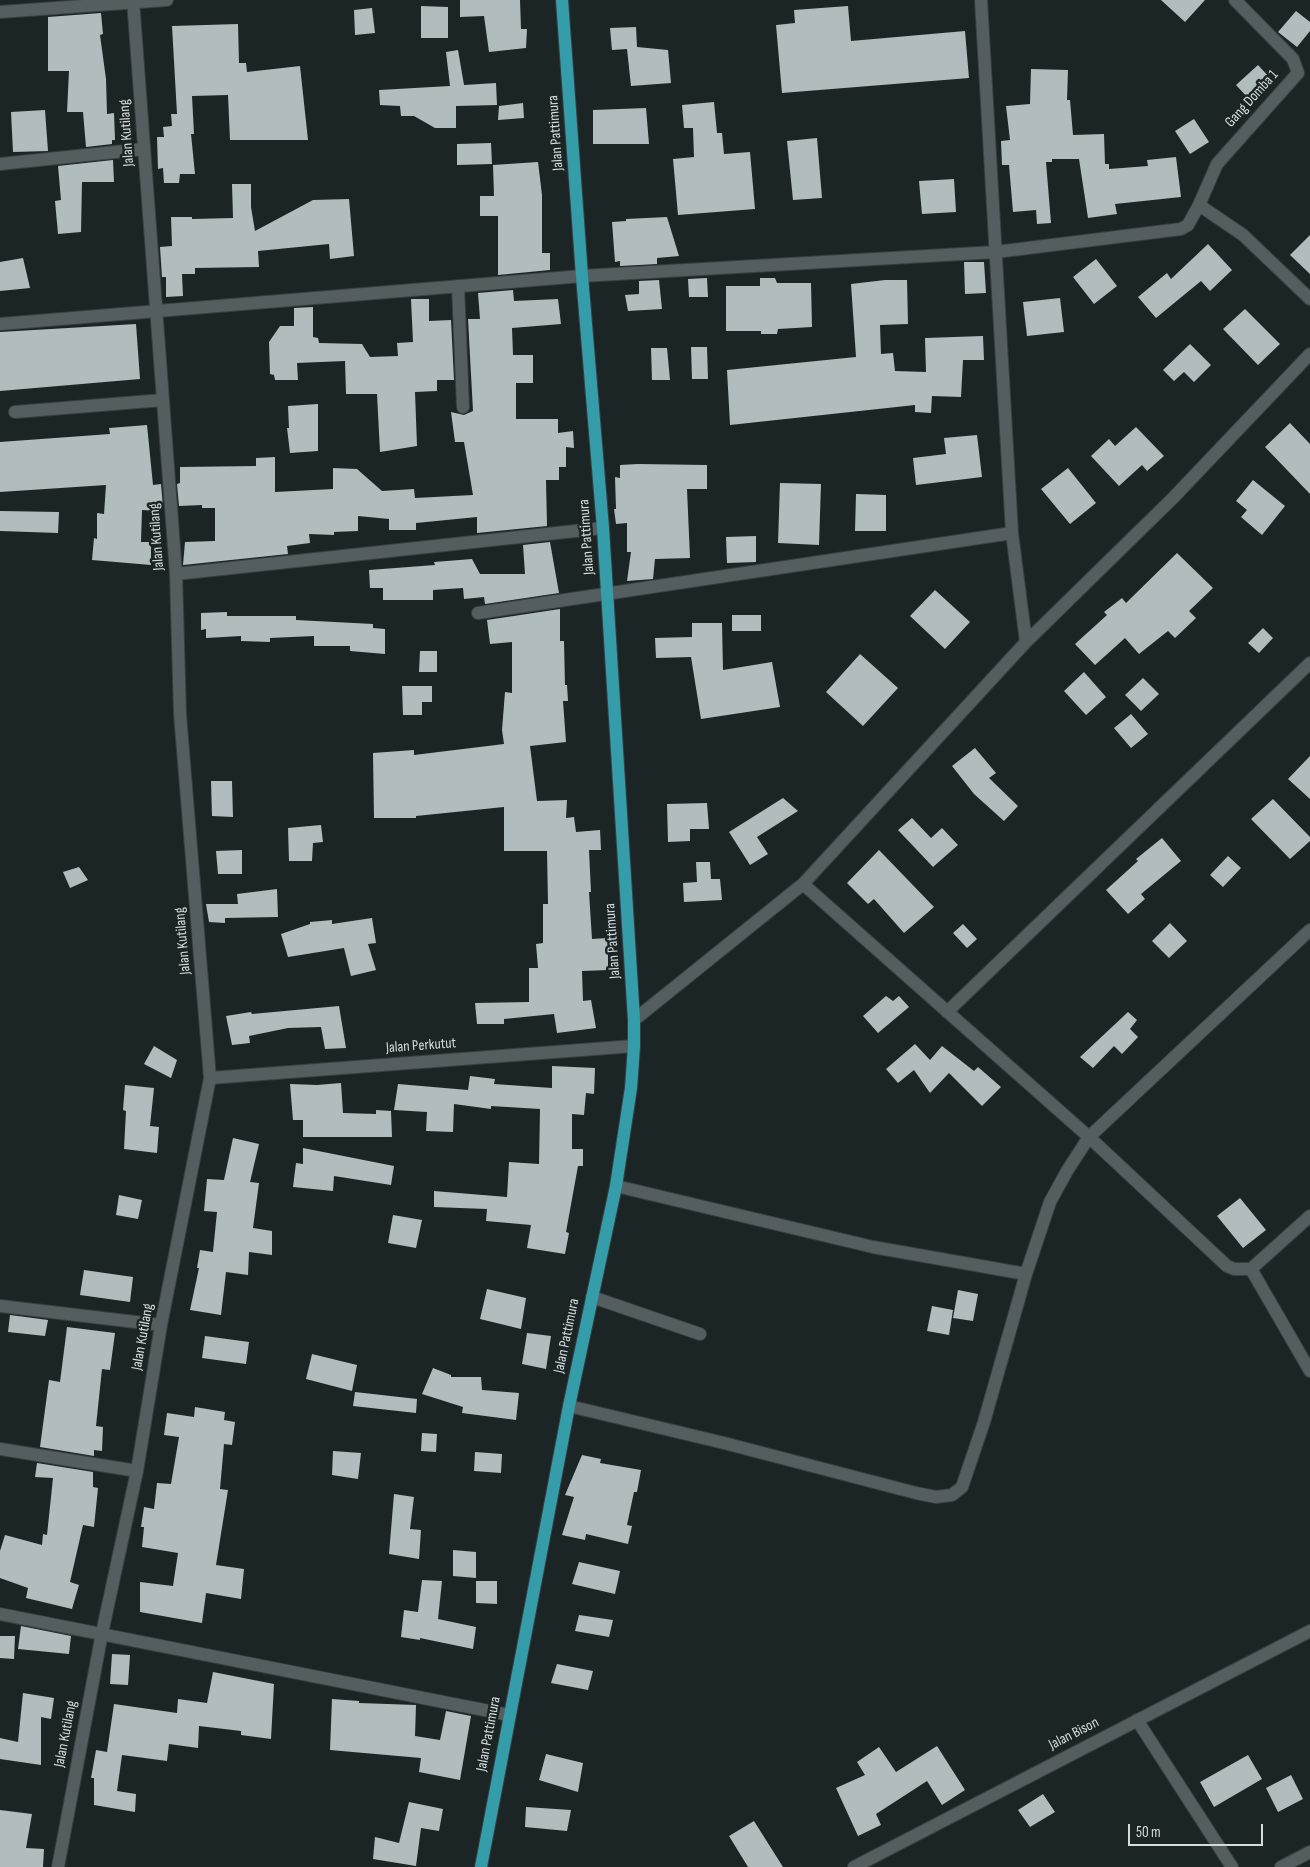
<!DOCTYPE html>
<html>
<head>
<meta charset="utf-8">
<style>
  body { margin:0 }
  #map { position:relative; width:1310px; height:1867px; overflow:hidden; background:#1c2526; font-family:"Sofia Sans Condensed",sans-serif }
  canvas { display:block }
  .scale { position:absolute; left:1128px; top:1824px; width:135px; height:22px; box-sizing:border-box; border:2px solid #d5dbdc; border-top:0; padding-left:6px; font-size:15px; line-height:18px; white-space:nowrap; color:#d5dbdc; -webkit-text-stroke:4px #1c2526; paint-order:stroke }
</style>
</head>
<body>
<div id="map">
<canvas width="1310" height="1867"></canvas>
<div class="scale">50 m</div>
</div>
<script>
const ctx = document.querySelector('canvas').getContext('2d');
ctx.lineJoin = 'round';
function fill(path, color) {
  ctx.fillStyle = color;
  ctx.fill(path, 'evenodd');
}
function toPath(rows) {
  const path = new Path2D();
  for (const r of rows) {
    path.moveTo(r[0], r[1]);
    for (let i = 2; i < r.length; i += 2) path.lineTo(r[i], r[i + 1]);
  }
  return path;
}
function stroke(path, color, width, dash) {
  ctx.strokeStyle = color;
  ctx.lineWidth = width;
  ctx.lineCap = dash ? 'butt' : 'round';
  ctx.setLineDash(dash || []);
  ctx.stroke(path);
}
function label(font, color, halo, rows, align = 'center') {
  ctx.font = font + ' "Sofia Sans Condensed",sans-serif';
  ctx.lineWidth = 5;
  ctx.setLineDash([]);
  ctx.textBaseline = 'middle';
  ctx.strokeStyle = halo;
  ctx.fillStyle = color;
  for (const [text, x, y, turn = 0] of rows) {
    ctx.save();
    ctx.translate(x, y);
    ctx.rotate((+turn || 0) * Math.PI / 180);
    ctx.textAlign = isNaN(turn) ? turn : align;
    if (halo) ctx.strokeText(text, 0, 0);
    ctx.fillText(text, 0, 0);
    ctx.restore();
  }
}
const building = toPath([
  [460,0,520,0,521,29,527,29,526,48,489,52,484,16,460,17],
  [1161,0,1205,0,1185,22],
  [421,6,448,7,448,38,421,38],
  [848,6,851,41,965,31,969,78,782,93,776,25,795,23,794,10],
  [372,8,375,33,355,35,354,10],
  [1296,11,1310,22,1310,31,1297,47,1278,32],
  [101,13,103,34,100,35,106,79,107,114,114,113,115,140,112,140,112,144,86,147,83,112,67,112,69,71,48,71,48,17],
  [238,24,239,63,246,63,247,72,300,66,308,140,230,140,228,95,192,96,194,134,191,134,195,174,180,174,179,183,164,183,163,168,158,169,157,137,164,137,163,127,172,126,171,114,177,114,172,26],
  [636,27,637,47,668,50,671,83,631,86,627,49,612,50,610,28],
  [458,50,464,85,496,83,497,105,456,106,456,128,435,128,414,116,401,116,400,106,380,105,379,90,450,86,446,52],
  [1258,65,1271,79,1249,99,1236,85],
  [1031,69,1068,70,1067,100,1070,100,1073,135,1104,134,1105,164,1109,164,1109,169,1148,166,1147,160,1176,157,1181,197,1115,204,1117,214,1088,218,1079,159,1052,159,1052,162,1046,162,1051,223,1037,224,1036,210,1013,212,1009,165,1002,165,1001,141,1010,140,1006,106,1030,104],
  [714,102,717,133,722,133,724,154,750,152,755,209,678,215,673,159,694,157,693,128,684,128,682,105],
  [523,103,524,118,498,120,499,106],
  [646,108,649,144,593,144,593,110],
  [45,110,48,151,13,152,11,112],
  [1194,119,1209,142,1190,154,1175,131],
  [817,138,822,198,793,200,787,141],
  [491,143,492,164,457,165,457,144],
  [113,160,114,182,82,182,81,232,58,234,55,201,61,200,58,166],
  [538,162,542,195,542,253,550,253,550,270,498,275,498,216,480,216,480,196,494,196,493,165],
  [954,179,956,212,922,214,919,181],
  [232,184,251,184,251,207,255,231,313,200,349,199,354,256,330,259,329,244,258,251,259,267,195,268,195,274,182,274,183,296,166,297,166,277,162,277,160,247,172,246,171,217,192,217,192,219,233,218],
  [667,217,679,256,657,258,657,264,620,266,620,261,615,262,612,222,626,221,626,219],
  [1310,235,1310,274,1290,255],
  [1208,244,1232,270,1210,291,1201,281,1156,318,1138,297,1167,273,1171,279],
  [23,258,30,288,0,291,0,262],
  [1096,259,1117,286,1094,304,1073,277],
  [964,262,984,262,986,293,965,294],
  [707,278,708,297,689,297,688,279],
  [760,278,775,278,777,283,811,283,812,327,778,329,777,334,761,334,761,331,726,331,726,286,760,286],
  [659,280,662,309,628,311,625,295,639,294,639,281],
  [885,280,907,280,908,324,880,325,881,354,893,353,895,371,926,372,925,338,983,336,984,360,963,360,961,397,932,396,931,413,915,412,915,405,730,425,727,370,856,357,851,284],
  [513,290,514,301,558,299,561,324,512,328,513,355,533,355,533,383,516,383,516,419,558,419,558,433,573,431,574,448,566,447,566,467,559,467,559,480,546,480,547,526,477,533,477,517,416,523,416,530,389,530,389,519,358,516,358,531,334,532,334,535,309,534,310,543,287,546,288,554,183,565,185,542,215,541,215,508,202,508,202,505,179,506,177,484,180,483,180,467,256,466,256,458,275,457,275,492,333,489,333,468,357,469,382,491,414,489,415,498,473,495,464,442,455,442,451,412,464,415,473,411,468,319,480,319,478,293],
  [1060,298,1064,332,1027,336,1023,302],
  [411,299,429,299,429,321,451,320,454,380,437,380,437,391,415,392,417,446,380,452,377,394,346,394,345,361,297,363,298,380,275,380,274,375,270,374,269,342,280,326,294,326,294,308,313,307,313,337,318,338,319,343,362,344,370,357,398,356,397,343,413,342],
  [1245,309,1280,344,1258,365,1223,329],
  [136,324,140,379,0,391,0,332],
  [1190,344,1211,365,1194,382,1184,372,1174,381,1163,370],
  [691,347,707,347,708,379,692,379],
  [651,348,667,348,670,380,652,380],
  [318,404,318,451,290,453,287,428,289,428,288,406],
  [1290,423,1310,444,1310,494,1265,447],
  [147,425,153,485,161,484,163,507,161,511,142,510,141,542,151,542,151,565,92,560,94,538,97,539,97,513,104,514,106,485,0,492,0,442,110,434,109,428],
  [1136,427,1164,456,1147,471,1142,465,1119,486,1091,456,1109,439,1115,446],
  [977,435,982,477,916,485,913,458,946,454,944,438],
  [638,464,707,465,707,489,687,489,690,558,655,559,653,579,627,581,631,552,627,552,627,523,616,524,614,509,616,509,615,477,620,478,620,465],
  [1068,468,1096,503,1070,524,1041,489],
  [1253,480,1285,506,1262,535,1241,517,1247,510,1236,501],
  [780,483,821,484,819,545,778,543],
  [856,494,886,495,886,531,855,531],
  [0,511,59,512,58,533,0,531],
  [756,536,756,562,727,563,726,537],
  [550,542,559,593,485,604,484,597,464,599,463,588,433,590,433,600,383,600,383,588,370,588,369,570,435,565,434,562,472,559,480,574,525,574,523,545],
  [1177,553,1213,588,1189,611,1196,618,1175,638,1168,631,1139,654,1125,638,1095,665,1075,644,1107,615,1104,612,1122,598,1126,603],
  [935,590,970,622,945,649,910,616],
  [560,609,560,641,564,641,565,685,567,685,568,701,563,701,566,742,530,746,537,801,567,800,566,818,574,817,576,832,600,830,601,850,589,850,591,892,589,892,592,939,608,938,608,970,582,971,583,1001,591,1000,596,1028,557,1033,554,1014,504,1019,504,1024,477,1024,475,1003,529,1002,529,968,538,968,536,944,543,943,543,904,548,904,547,851,504,851,504,807,416,816,416,818,374,818,373,753,414,750,414,755,504,744,502,730,505,692,512,693,512,642,490,644,487,620],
  [227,612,227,616,296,616,296,620,373,624,373,628,385,629,385,654,350,651,350,646,314,646,314,636,270,638,270,642,241,641,241,636,206,638,206,629,201,630,201,613],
  [732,615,761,615,761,631,732,631],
  [692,623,722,623,723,670,772,662,780,707,701,719,691,657,656,658,655,638,692,637],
  [1263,628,1273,638,1259,653,1248,643],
  [420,651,437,651,437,672,419,672],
  [860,654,898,688,863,726,826,692],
  [1084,672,1106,697,1086,715,1064,691],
  [1143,678,1159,694,1141,711,1125,695],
  [402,686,432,686,432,702,422,702,422,715,403,715],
  [1131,714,1148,734,1131,748,1114,728],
  [975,748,996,773,989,778,1018,806,1004,821,974,794,952,766],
  [1310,756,1310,799,1288,779],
  [211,781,232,781,233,817,212,816],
  [783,798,798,811,757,837,768,854,750,865,729,832],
  [1273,799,1310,837,1310,841,1290,859,1251,819],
  [707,803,709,829,690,829,690,841,668,842,667,804],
  [912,818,931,838,942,828,958,845,933,867,898,830],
  [321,825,323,842,313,843,312,861,289,861,288,828],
  [1162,838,1181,861,1141,894,1145,899,1128,914,1106,890,1138,861,1136,859],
  [242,850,242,874,218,874,216,851],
  [879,850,934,907,904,933,874,899,868,904,847,883],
  [1228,856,1241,868,1223,887,1210,875],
  [696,862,710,862,711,879,720,879,722,900,684,902,683,883,697,882],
  [79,867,88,880,70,888,63,872],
  [277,889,278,917,225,918,225,923,209,922,206,904,238,904,237,894],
  [372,918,376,943,368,944,376,970,351,976,344,948,288,957,281,934,310,924,310,922,332,920,332,924],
  [1170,923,1187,941,1169,958,1152,941],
  [963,924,977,939,967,948,953,933],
  [886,996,893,1001,899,996,909,1007,878,1033,863,1016],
  [339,1006,346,1048,325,1049,321,1027,288,1028,249,1036,250,1043,232,1045,226,1016,251,1012,252,1014],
  [1128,1012,1137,1020,1130,1029,1138,1037,1122,1054,1114,1046,1093,1068,1080,1057],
  [915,1044,930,1060,942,1046,974,1071,978,1067,1001,1087,982,1106,949,1073,930,1093,914,1070,898,1083,886,1069],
  [154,1046,177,1060,171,1078,144,1064],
  [552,1066,595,1068,594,1094,586,1093,584,1115,572,1114,572,1149,583,1149,583,1166,578,1166,566,1232,569,1233,565,1254,527,1248,531,1225,486,1221,487,1209,434,1207,434,1191,507,1197,509,1162,539,1164,540,1109,491,1106,491,1109,454,1104,453,1132,426,1131,427,1112,394,1110,398,1084,468,1090,470,1076,495,1079,494,1084,552,1088],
  [341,1083,343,1113,376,1114,376,1110,391,1111,392,1137,303,1137,303,1120,293,1120,290,1084,317,1085],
  [125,1085,154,1088,150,1126,159,1127,157,1153,124,1149,126,1111,123,1110],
  [233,1138,259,1144,250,1182,259,1183,253,1228,272,1231,272,1255,249,1252,248,1275,226,1272,221,1315,190,1310,199,1268,197,1268,200,1250,213,1252,217,1212,204,1211,207,1179,224,1180],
  [303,1148,394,1166,391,1185,334,1176,333,1191,293,1187,296,1163,303,1164],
  [119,1195,142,1200,138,1219,116,1215],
  [1240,1198,1266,1230,1243,1248,1217,1216],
  [393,1215,422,1220,416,1248,388,1243],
  [84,1270,133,1277,130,1302,80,1295],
  [487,1289,526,1298,521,1329,480,1319],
  [958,1290,978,1294,973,1321,953,1318],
  [932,1306,953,1310,949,1335,927,1331],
  [10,1315,48,1320,45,1336,8,1332],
  [67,1327,115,1333,110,1370,102,1369,96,1426,103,1427,102,1451,94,1450,94,1456,40,1447,49,1380,60,1382],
  [527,1333,551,1336,546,1369,522,1364],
  [205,1336,249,1342,246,1364,202,1358],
  [312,1354,357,1365,352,1391,306,1379],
  [433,1368,451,1375,451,1377,481,1377,482,1390,519,1393,516,1420,462,1413,463,1407,422,1394],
  [355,1392,417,1399,416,1413,353,1406],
  [195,1407,225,1412,224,1420,235,1422,232,1445,224,1444,220,1489,228,1490,216,1565,244,1569,241,1599,206,1593,202,1623,140,1612,140,1582,173,1586,178,1553,142,1547,144,1527,141,1527,144,1507,154,1509,157,1483,171,1484,179,1437,164,1435,167,1413,194,1417],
  [422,1433,437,1434,436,1452,421,1451],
  [333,1451,361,1453,358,1479,332,1475],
  [475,1452,502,1454,501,1473,474,1471],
  [582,1455,601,1459,600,1463,641,1470,637,1492,634,1492,627,1525,632,1526,628,1544,586,1534,585,1540,562,1535,574,1497,565,1495],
  [37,1463,93,1472,93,1487,98,1488,94,1527,83,1525,70,1582,79,1585,72,1609,26,1598,28,1588,0,1578,0,1551,5,1535,42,1545,43,1534,47,1535,53,1478,35,1477],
  [394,1494,414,1497,410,1529,421,1530,419,1559,389,1554],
  [453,1550,476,1552,476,1578,453,1576],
  [579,1562,620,1571,615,1594,572,1584],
  [422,1580,442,1581,438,1619,476,1627,473,1649,420,1638,420,1640,401,1637,404,1610,418,1612],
  [476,1581,497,1581,497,1604,476,1603],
  [579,1615,613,1620,609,1637,575,1631],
  [21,1626,71,1636,69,1654,18,1649],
  [0,1636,15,1636,14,1659,0,1658],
  [112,1654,130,1655,128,1685,110,1684],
  [557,1664,593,1671,588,1690,551,1683],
  [213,1672,274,1684,271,1739,241,1735,241,1731,199,1726,198,1748,169,1744,167,1761,122,1755,117,1791,136,1794,135,1812,94,1805,94,1778,91,1778,96,1750,107,1752,114,1704,177,1713,178,1699,207,1703],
  [23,1693,54,1698,51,1719,41,1717,41,1765,0,1759,0,1738,18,1742],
  [332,1699,359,1701,359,1703,416,1705,415,1736,440,1740,446,1711,471,1716,460,1780,419,1772,421,1758,330,1750],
  [937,1746,965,1790,942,1805,927,1781,876,1814,881,1825,858,1836,836,1788,865,1775,857,1762,879,1747,896,1772],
  [546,1754,583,1763,578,1792,539,1780],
  [1248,1755,1262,1779,1214,1807,1200,1782],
  [1291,1775,1303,1799,1278,1812,1266,1788],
  [1043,1794,1055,1812,1030,1827,1018,1810],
  [409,1802,443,1809,439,1831,421,1828,416,1866,373,1859,375,1837,399,1843],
  [526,1807,571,1810,567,1831,525,1827],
  [0,1810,32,1814,26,1848,44,1849,43,1867,0,1867],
  [754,1821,783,1867,748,1867,729,1836]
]);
const minor = toPath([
  [981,0,1012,533,1026,642],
  [0,12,167,0],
  [0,164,144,149],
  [1199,205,1243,235,1310,299],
  [458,286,463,407],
  [0,324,582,276,996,252,1181,229,1188,225,1199,205,1217,164,1298,73,1293,59,1235,0],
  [15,412,163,400],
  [176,574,603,528],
  [478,613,1012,533],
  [803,884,1089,1137,1310,930],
  [947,1012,1310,663],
  [634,1020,803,884,1026,642,1173,498,1310,354],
  [210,1078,634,1046],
  [616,1186,873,1247,1026,1274],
  [1251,1269,1310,1371],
  [592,1297,700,1334],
  [0,1306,161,1325],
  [569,1406,724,1443,916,1493,936,1497,952,1495,962,1487,984,1422,1026,1274,1050,1202,1067,1171,1089,1137,1227,1266,1234,1269,1251,1269,1310,1216],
  [0,1449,137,1471],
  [0,1614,509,1715],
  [1137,1720,1232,1867],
  [58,1867,102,1633,137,1471,161,1325,210,1078,180,714,176,574,133,0],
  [854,1867,1310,1631],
  [1281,1867,1310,1852]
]);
const major = toPath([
  [481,1867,569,1406,616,1186,631,1088,634,1046,634,1020,603,528,582,276,562,0]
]);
const streetNames = [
  ["Gang Domba 1",1252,99,-48],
  ["Jalan Kutilang",127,133,-94],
  ["Jalan Pattimura",556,133,-94],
  ["Jalan Kutilang",157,537,-94],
  ["Jalan Pattimura",587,537,-94],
  ["Jalan Kutilang",183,941,-95],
  ["Jalan Pattimura",613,941,-94],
  ["Jalan Perkutut",421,1046,-4],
  ["Jalan Pattimura",567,1336,-78],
  ["Jalan Kutilang",143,1337,-80],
  ["Jalan Kutilang",66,1734,-79],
  ["Jalan Pattimura",489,1734,-79],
  ["Jalan Bison",1074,1734,-27]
];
fill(building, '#b0bcbe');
stroke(minor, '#383f40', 14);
stroke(major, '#383f40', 14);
stroke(minor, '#545e60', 12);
stroke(major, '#359caa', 12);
label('15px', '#d5dbdc', '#1c2526', streetNames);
</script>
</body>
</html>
